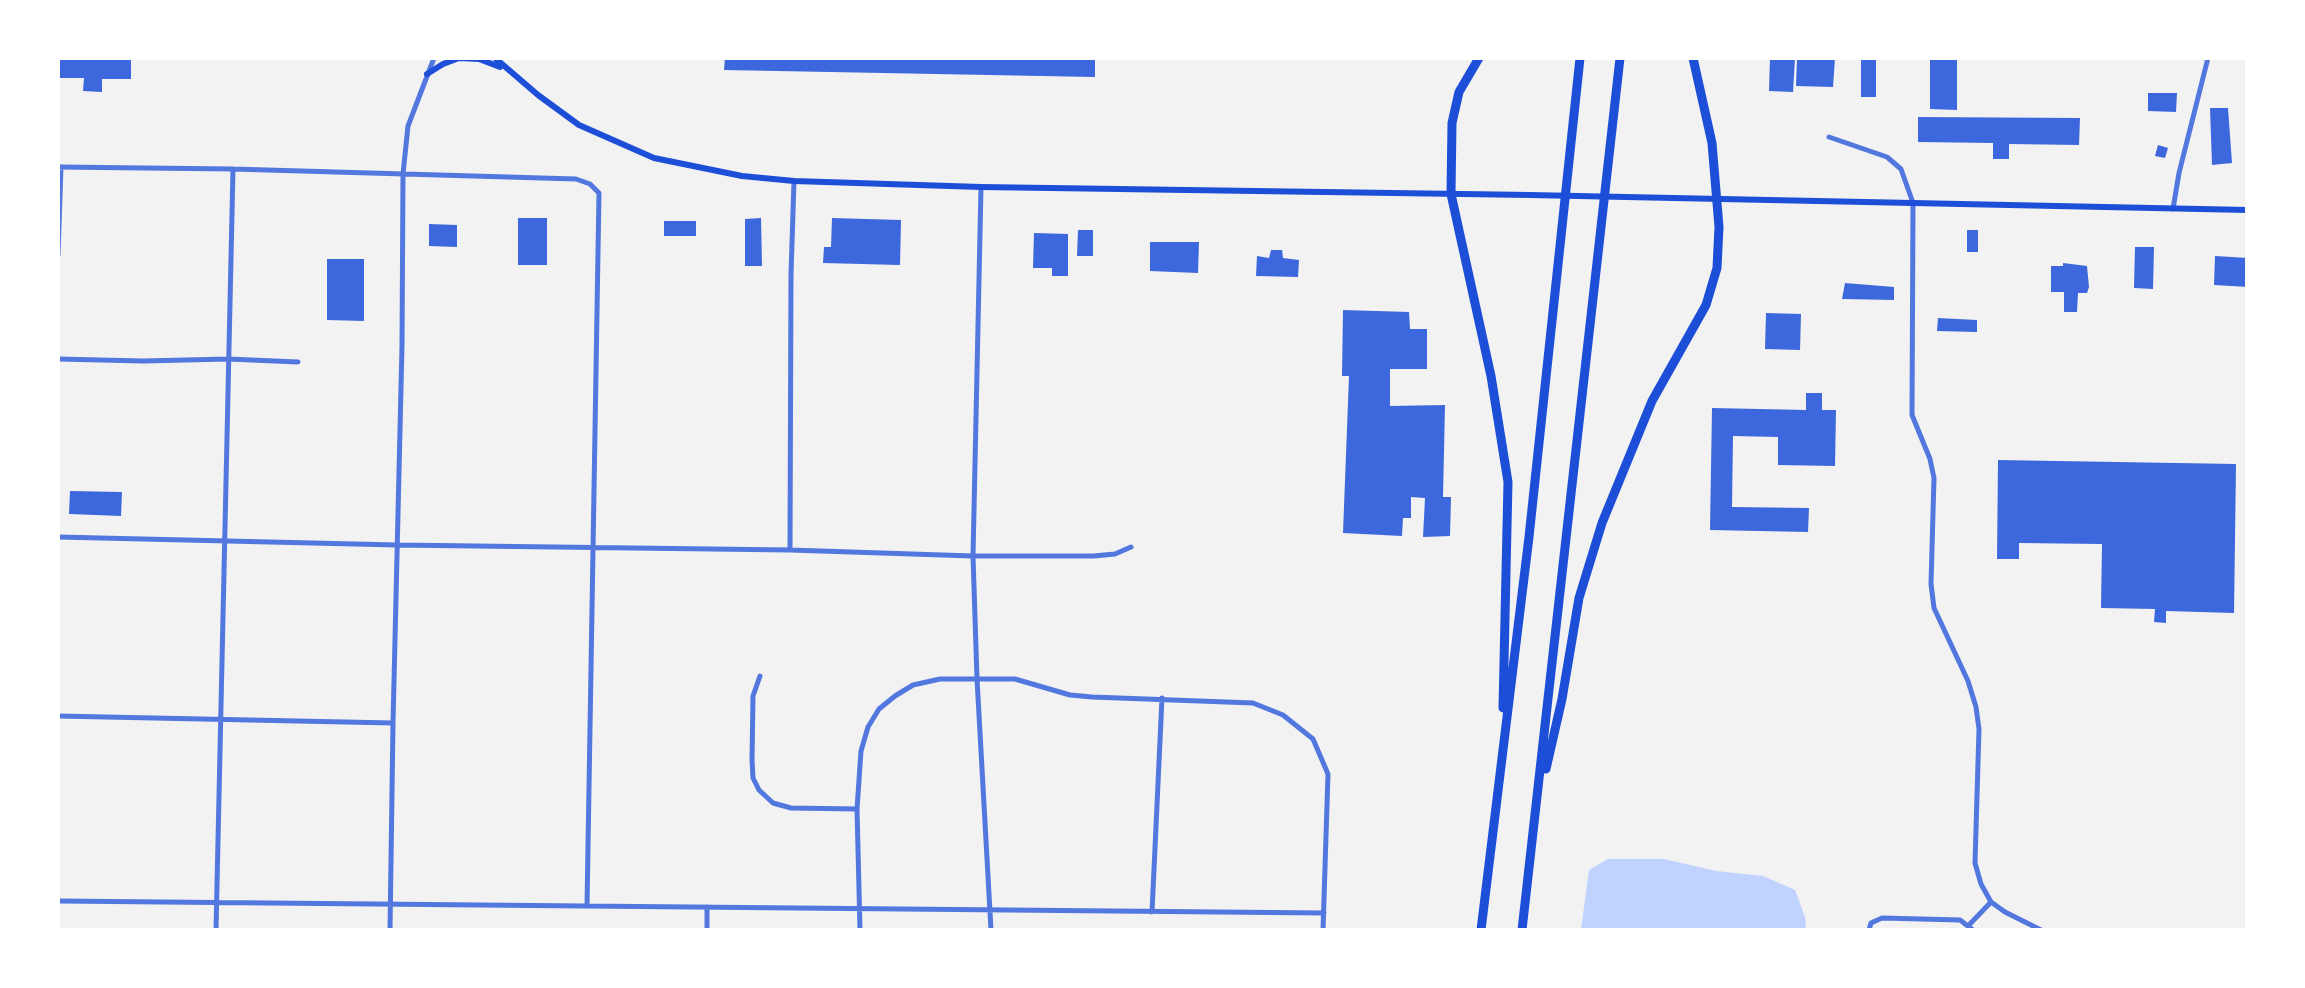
<!DOCTYPE html>
<html>
<head>
<meta charset="utf-8">
<style>
  body { margin:0 }
  #map { position:relative; width:2305px; height:988px; overflow:hidden; background:#f2f2f2; font-family:"Zilla Slab",serif }
  canvas { display:block }
  .frame { position:absolute; inset:0; border:60px solid #fff; pointer-events:none }
</style>
</head>
<body>
<div id="map">
<canvas width="2305" height="988"></canvas>
<div class="frame"></div>
</div>
<script>
const ctx = document.querySelector('canvas').getContext('2d');
ctx.lineJoin = 'round';
function fill(path, color) {
  ctx.fillStyle = color;
  ctx.fill(path, 'evenodd');
}
function toPath(rows) {
  const path = new Path2D();
  for (const r of rows) {
    path.moveTo(r[0], r[1]);
    for (let i = 2; i < r.length; i += 2) path.lineTo(r[i], r[i + 1]);
  }
  return path;
}
function stroke(path, color, width, dash) {
  ctx.strokeStyle = color;
  ctx.lineWidth = width;
  ctx.lineCap = dash ? 'butt' : 'round';
  ctx.setLineDash(dash || []);
  ctx.stroke(path);
}
const water = toPath([
  [1608,859,1664,859,1716,871,1763,876,1795,890,1805,917,1806,930,1581,930,1589,870]
]);
const building = toPath([
  [58,58,131,58,131,79,102,79,102,92,83,91,84,78,58,78],
  [725,58,1095,58,1095,77,724,70],
  [1770,58,1795,58,1793,92,1769,91],
  [1797,58,1835,58,1833,87,1796,86],
  [1861,58,1876,58,1876,97,1861,97],
  [1930,58,1957,58,1957,110,1930,109],
  [2148,93,2177,93,2176,112,2148,111],
  [2210,108,2228,108,2232,163,2212,165],
  [1918,117,2080,118,2079,145,2009,144,2009,159,1993,159,1993,143,1918,142],
  [2158,145,2168,148,2165,158,2155,156],
  [518,218,547,218,547,265,518,265],
  [761,218,762,266,745,266,745,219],
  [832,218,901,220,900,265,823,263,824,247,831,247],
  [664,221,696,221,696,236,664,236],
  [429,224,457,225,457,247,429,246],
  [1078,230,1093,230,1093,256,1077,256],
  [1967,230,1978,230,1978,252,1967,252],
  [1034,233,1068,234,1068,276,1052,276,1052,268,1033,268],
  [1150,242,1199,242,1198,273,1150,271],
  [2135,247,2154,247,2153,289,2134,288],
  [1271,250,1282,250,1283,258,1299,260,1298,277,1256,276,1257,256,1269,258],
  [2215,256,2248,258,2248,287,2214,285],
  [327,259,364,259,364,321,327,320],
  [2063,263,2087,266,2089,287,2087,293,2078,293,2077,312,2064,312,2064,292,2051,292,2051,266,2063,266],
  [1845,283,1894,287,1894,300,1842,299],
  [1343,310,1409,312,1410,329,1427,329,1427,369,1390,369,1390,406,1445,405,1443,497,1451,497,1450,536,1423,537,1425,498,1411,497,1411,518,1403,518,1402,536,1343,533,1349,376,1342,376],
  [1766,313,1801,314,1800,350,1765,349],
  [1938,318,1977,320,1977,332,1937,331],
  [1806,393,1822,393,1822,410,1836,410,1835,466,1778,465,1778,437,1733,436,1732,507,1809,508,1808,532,1710,530,1712,408,1806,410],
  [1998,460,2236,464,2234,613,2166,611,2166,623,2154,622,2155,609,2101,608,2102,544,2019,543,2019,559,1997,559],
  [70,491,122,492,121,516,69,514]
]);
const minor = toPath([
  [1829,137,1887,157,1901,169,1913,203,1912,415,1930,459,1934,478,1931,584,1934,608,1968,681,1976,707,1979,729,1975,863,1981,884,1991,902,2005,912,2041,930],
  [58,167,233,169,576,179,590,184,599,193,587,906],
  [981,187,973,556,977,679,991,930],
  [2173,209,2179,173,2208,58],
  [58,255,61,167],
  [58,359,143,361,228,359,298,362],
  [58,537,397,545,790,550,973,556,1094,556,1115,554,1131,547],
  [790,548,791,274,794,181],
  [760,676,753,696,752,760,753,778,759,790,773,803,791,808,857,809],
  [58,716,393,723],
  [58,901,1324,913],
  [1152,912,1162,698],
  [1969,925,1991,902],
  [216,930,233,169],
  [390,930,393,723,402,346,403,174,408,126,434,58],
  [707,930,707,907],
  [860,930,857,809,861,751,868,727,879,709,895,696,913,685,940,679,1015,679,1070,695,1092,697,1253,703,1283,715,1313,739,1328,774,1323,930],
  [1869,930,1871,923,1882,918,1960,920,1973,930]
]);
const secondary = toPath([
  [495,58,538,95,579,125,654,158,742,176,794,181,981,187,1530,195,2248,210],
  [427,74,443,64,459,58,479,59,500,67]
]);
const motorway = toPath([
  [1479,58,1459,92,1452,123,1451,194,1491,376,1508,482,1503,708],
  [1546,769,1562,699,1579,598,1602,523,1652,401,1706,305,1717,268,1719,227,1712,143,1693,58],
  [1481,930,1529,537,1580,58],
  [1522,930,1620,58]
]);
fill(water, '#bfd3fe');
fill(building, '#3d67dc');
stroke(minor, '#5277de', 5);
stroke(secondary, '#1d4ed8', 6);
stroke(motorway, '#1d4ed8', 9);
</script>
</body>
</html>
